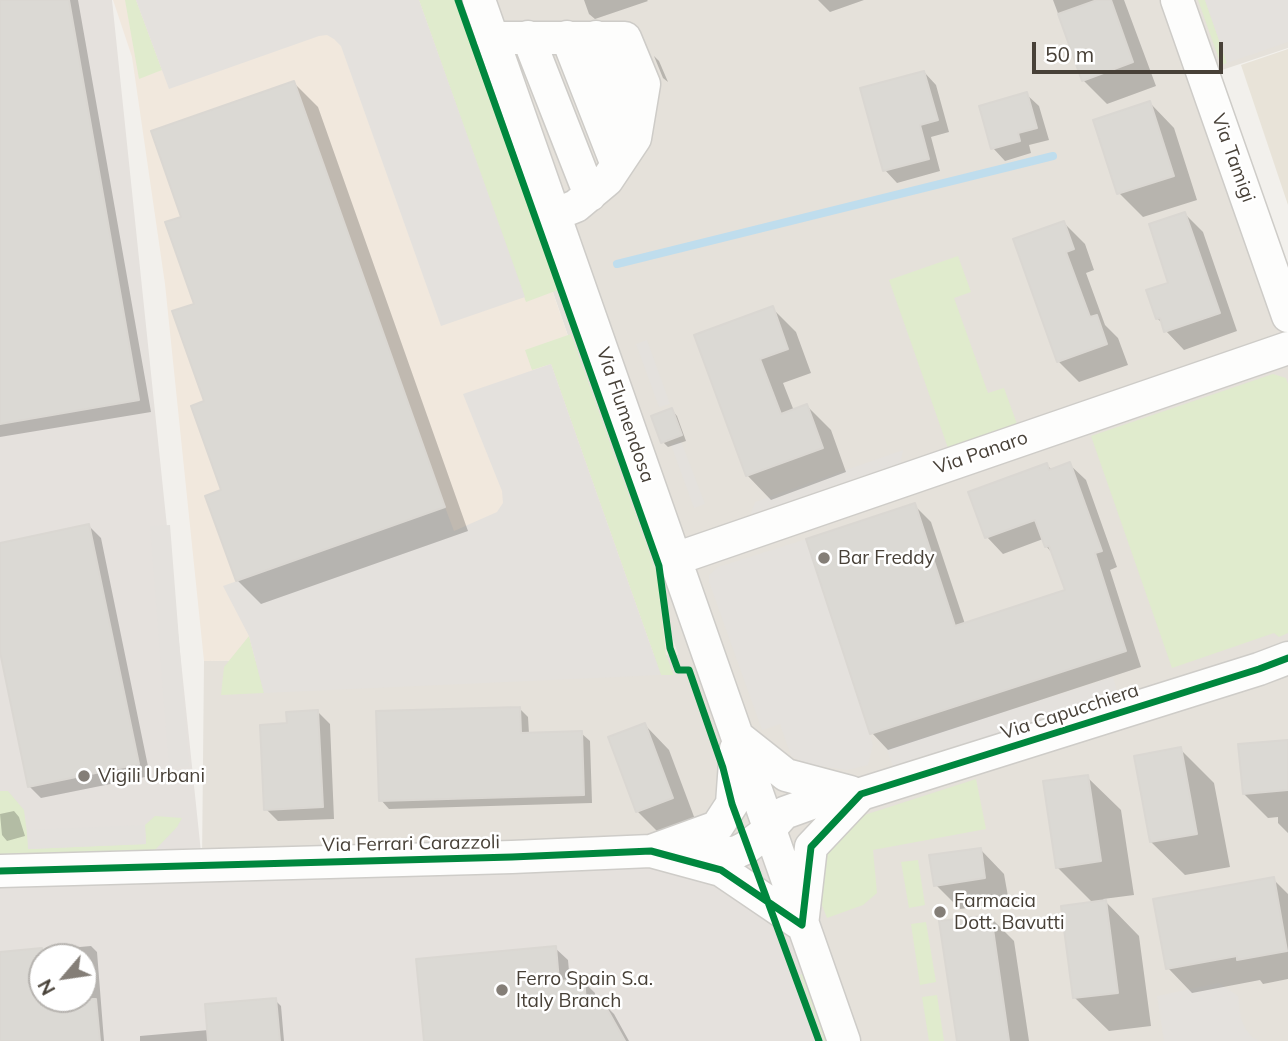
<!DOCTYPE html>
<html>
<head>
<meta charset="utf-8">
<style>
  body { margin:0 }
  #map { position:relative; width:1288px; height:1041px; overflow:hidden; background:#f2f0ec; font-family:Mulish,sans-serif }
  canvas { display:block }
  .north { position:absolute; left:28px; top:943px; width:70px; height:70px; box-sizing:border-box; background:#fff; border:2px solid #b6b3af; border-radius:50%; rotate:241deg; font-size:19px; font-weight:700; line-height:28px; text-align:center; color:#484138 }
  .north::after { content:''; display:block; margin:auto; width:24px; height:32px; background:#847e77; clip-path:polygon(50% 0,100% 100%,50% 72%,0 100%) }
  .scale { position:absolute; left:1032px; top:42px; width:191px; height:32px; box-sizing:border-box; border:4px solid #484138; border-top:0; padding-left:9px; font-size:21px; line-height:24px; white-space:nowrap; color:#484138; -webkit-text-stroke:5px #fff; paint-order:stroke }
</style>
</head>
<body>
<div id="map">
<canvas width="1288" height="1041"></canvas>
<div class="north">N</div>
<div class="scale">50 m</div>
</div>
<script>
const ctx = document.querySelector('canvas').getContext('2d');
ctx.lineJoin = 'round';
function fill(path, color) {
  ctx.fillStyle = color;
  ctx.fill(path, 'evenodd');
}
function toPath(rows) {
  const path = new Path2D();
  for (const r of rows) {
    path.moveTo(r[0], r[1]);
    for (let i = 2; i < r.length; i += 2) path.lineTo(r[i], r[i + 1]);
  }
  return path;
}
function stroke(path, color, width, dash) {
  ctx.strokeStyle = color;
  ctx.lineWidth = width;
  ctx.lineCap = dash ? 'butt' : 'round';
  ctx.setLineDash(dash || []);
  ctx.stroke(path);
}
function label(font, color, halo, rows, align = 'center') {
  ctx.font = font + ' Mulish,sans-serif';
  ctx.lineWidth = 5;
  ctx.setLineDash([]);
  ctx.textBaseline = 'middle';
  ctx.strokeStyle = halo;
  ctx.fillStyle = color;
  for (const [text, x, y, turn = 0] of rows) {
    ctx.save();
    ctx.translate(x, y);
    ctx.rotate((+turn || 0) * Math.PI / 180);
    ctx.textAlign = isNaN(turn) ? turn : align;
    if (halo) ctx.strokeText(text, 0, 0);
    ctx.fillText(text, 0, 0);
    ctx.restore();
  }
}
const residential = toPath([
  [452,0,1288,0,1288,48,1204,76,1288,320,1288,1041,830,1041,652,853,202,862,204,661,678,654]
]);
const commercial = toPath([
  [113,0,452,0,678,655,204,661,165,284,132,57]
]);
const industrial = toPath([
  [0,0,112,0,202,862,652,853,763,827,830,1041,0,1041],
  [42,957,84,957,84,999,42,999]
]);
const education = toPath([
  [1288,49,1288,205,1241,65]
]);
const green = toPath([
  [125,0,136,0,162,70,139,79],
  [419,0,455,0,558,290,526,302],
  [1198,0,1205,0,1227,63,1221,65],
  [958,256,971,292,954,298,988,393,1004,388,1017,424,948,448,889,280],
  [571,334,657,574,666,655,674,675,661,675,551,364,532,370,525,350],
  [1273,374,1286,378,1288,384,1288,633,1279,637,1274,633,1172,668,1091,436],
  [249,636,264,693,221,695,224,667],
  [976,779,986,829,873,850,877,893,863,905,827,918,818,895,829,837,852,819],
  [0,791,8,791,24,810,29,849,146,844,145,825,155,816,182,818,177,827,154,851,0,856],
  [918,860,925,905,909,908,901,862],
  [926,922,936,982,920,985,911,924],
  [802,974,827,1041,824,1041,800,975],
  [937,995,944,1041,929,1041,922,997]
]);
const parking = toPath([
  [136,0,419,0,525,297,441,326,341,46,334,39,327,35,319,36,169,89],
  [1205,0,1288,0,1288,42,1227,63],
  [647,340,670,404,659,407,636,344],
  [551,364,661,675,264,693,249,636,223,586,445,507,454,531,497,512,503,503,502,491,463,394],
  [681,441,705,504,694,508,671,445],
  [903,450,899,470,748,522,755,502],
  [170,525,189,767,169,768,150,526],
  [806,539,873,745,868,765,847,770,808,764,791,756,780,724,762,730,709,582,709,575,718,567],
  [1113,677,1118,695,893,767,887,749],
  [145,825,146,844,28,849,27,830],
  [1219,983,1238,996,1241,1019,1245,1028,1253,1038,1260,1041,1164,1041,1157,996]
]);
const shadow = toPath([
  [0,0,78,0,151,412,0,437],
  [584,0,647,0,648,1,595,19,589,14],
  [818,0,864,0,830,12],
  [1053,0,1124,0,1156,86,1107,104,1083,80],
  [654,56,659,61,668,82,663,78],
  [924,72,936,85,949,132,931,137,940,171,897,183,885,170],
  [294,83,318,107,468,531,261,604,237,580,224,491,207,402,196,305,183,218],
  [1026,94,1039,106,1049,140,1029,145,1031,153,1005,161,993,148],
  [1150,103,1174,128,1197,200,1143,217,1119,193],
  [1185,214,1203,232,1237,331,1184,350,1166,331,1163,324,1157,318,1170,284],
  [1064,223,1085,244,1094,270,1086,273,1105,325,1118,338,1128,365,1079,382,1058,361],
  [772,308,796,332,811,373,783,383,794,411,807,406,831,430,846,472,771,500,747,475,696,336],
  [672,410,677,416,686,441,668,447,663,442],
  [1069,464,1086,480,1117,567,1110,570,1141,667,888,750,872,733,808,540,914,505,931,522,965,624,1067,591,1053,554,1046,546,1043,539,1003,554,987,537,1047,465,1052,470],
  [89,526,101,538,150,776,41,798,29,786,0,644,0,545],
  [520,709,528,717,529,734,581,733,590,741,592,803,389,809,381,800],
  [318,712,330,724,334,819,278,821,266,809,289,725],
  [645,725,669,750,696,822,661,835,637,811],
  [1288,742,1288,833,1278,823,1278,817,1268,818,1244,794],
  [1180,749,1214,783,1230,867,1185,875,1151,842],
  [1087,777,1121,810,1134,895,1103,899,1139,936,1151,1026,1109,1031,1075,998,1093,903,1057,867],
  [14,811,19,817,25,836,7,841,2,835,0,814],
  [980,849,1004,874,1009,902,960,909,936,885],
  [1273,879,1288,894,1288,979,1263,984,1260,980,1192,993,1168,968],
  [990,917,1014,941,1029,1041,958,1041],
  [91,946,97,952,104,1041,0,1041,0,954],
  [42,957,84,957,84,999,42,999],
  [555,948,568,960,570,982,583,981,595,993,596,1002,601,1001,614,1014,629,1041,425,1041],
  [275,1000,281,1006,284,1041,140,1041,140,1036,209,1030]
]);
const stream = toPath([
  [617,264,1053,156]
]);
const building = toPath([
  [0,0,69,0,139,400,0,424,0,0],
  [1097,0,1111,0,1133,62,1082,81,1058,14,1097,0],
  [924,71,938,120,920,125,929,159,883,171,860,88,924,71],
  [294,81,445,507,236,581,205,496,221,490,191,406,204,401,172,311,194,304,165,222,181,217,151,131,294,81],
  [1027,92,1037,128,1018,133,1020,141,991,149,979,106,1027,92],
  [1150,101,1174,176,1117,194,1093,120,1150,101],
  [1185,212,1220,313,1164,332,1160,318,1156,319,1146,290,1168,283,1149,224,1185,212],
  [1064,221,1074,249,1066,252,1090,317,1097,315,1107,344,1057,362,1013,239,1064,221],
  [773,306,788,349,760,359,781,414,807,404,823,448,746,476,694,335,773,306],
  [672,408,682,435,661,443,651,416,672,408],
  [1070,462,1102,551,1095,553,1126,651,870,734,806,539,915,503,955,626,1065,590,1049,546,1045,547,1035,520,985,538,968,492,1047,463,1049,470,1070,462],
  [89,524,139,764,28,787,0,652,0,543,89,524],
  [520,707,521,733,582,731,584,795,379,801,376,711,520,707],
  [318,710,323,807,264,810,260,725,287,723,286,712,318,710],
  [645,723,673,798,636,812,608,737,645,723],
  [1288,740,1288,790,1243,794,1238,744,1288,740],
  [1181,747,1197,834,1150,842,1134,756,1181,747],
  [1088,775,1101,861,1056,868,1043,781,1088,775],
  [981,848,985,878,934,886,929,855,981,848],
  [1274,877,1287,951,1237,960,1237,956,1166,969,1153,899,1274,877],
  [1106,900,1118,993,1073,998,1061,906,1106,900],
  [991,915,1009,1041,957,1041,939,921,991,915],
  [556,946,559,981,584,979,586,1001,602,1000,625,1041,424,1041,416,959,556,946],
  [42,948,42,999,96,999,100,1041,0,1041,0,952,42,948],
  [276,998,280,1041,208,1041,205,1004,276,998]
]);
const minor = toPath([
  [479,0,844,1041],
  [1177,0,1288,316],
  [528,37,590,195],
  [567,37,617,165],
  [596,37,635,137],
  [492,38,625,38,644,84,635,138,607,180,576,206,554,215],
  [675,559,1288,348],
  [738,737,786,775,850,792],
  [651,851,717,827,732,804,736,749],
  [694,859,737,852,747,847,769,830,784,813,845,791],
  [0,871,512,857,651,851,721,870,802,925,811,847,861,794,1259,669,1288,658]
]);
const cycleway = toPath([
  [458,0,659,566,670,648,678,670,689,670,723,768,732,804,819,1041],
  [0,871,512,857,651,851,721,870,802,925,811,847,861,794,1259,669,1288,658]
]);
const markers = [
  [824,558,7,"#847e77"],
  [84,776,7,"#847e77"],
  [940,912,7,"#847e77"],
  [502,990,7,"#847e77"]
];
const streetNames = [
  ["Via Tamigi",1233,158,70],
  ["Via Flumendosa",625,415,71],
  ["Via Panaro",981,453,-19],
  ["Via Capucchiera",1070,712,-18],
  ["Via Ferrari Carazzoli",411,844,-1]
];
const poiNames = [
  ["Bar Freddy",838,558],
  ["Vigili Urbani",98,776],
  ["Farmacia",954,901],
  ["Dott. Bavutti",954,923],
  ["Ferro Spain S.a.",516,979],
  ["Italy Branch",516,1001]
];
fill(residential, '#e5e1da');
fill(commercial, '#f1e8dd');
fill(industrial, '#e5e1dd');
fill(education, '#e8e3d8');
fill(green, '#e0ebcd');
fill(parking, '#e4e1dd');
fill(shadow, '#0003');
stroke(stream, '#bfdded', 8);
fill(building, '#dbd9d4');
stroke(building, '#dad7d2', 2);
stroke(minor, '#ceccc8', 35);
stroke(minor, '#fdfdfc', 32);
stroke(cycleway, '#00873e', 7);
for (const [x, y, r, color] of markers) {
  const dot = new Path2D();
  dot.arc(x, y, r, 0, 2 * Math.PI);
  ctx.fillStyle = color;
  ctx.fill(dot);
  stroke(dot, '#fff', 2.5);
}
label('19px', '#484138', '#fff', streetNames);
label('19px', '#484138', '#fff', poiNames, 'left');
</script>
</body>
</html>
